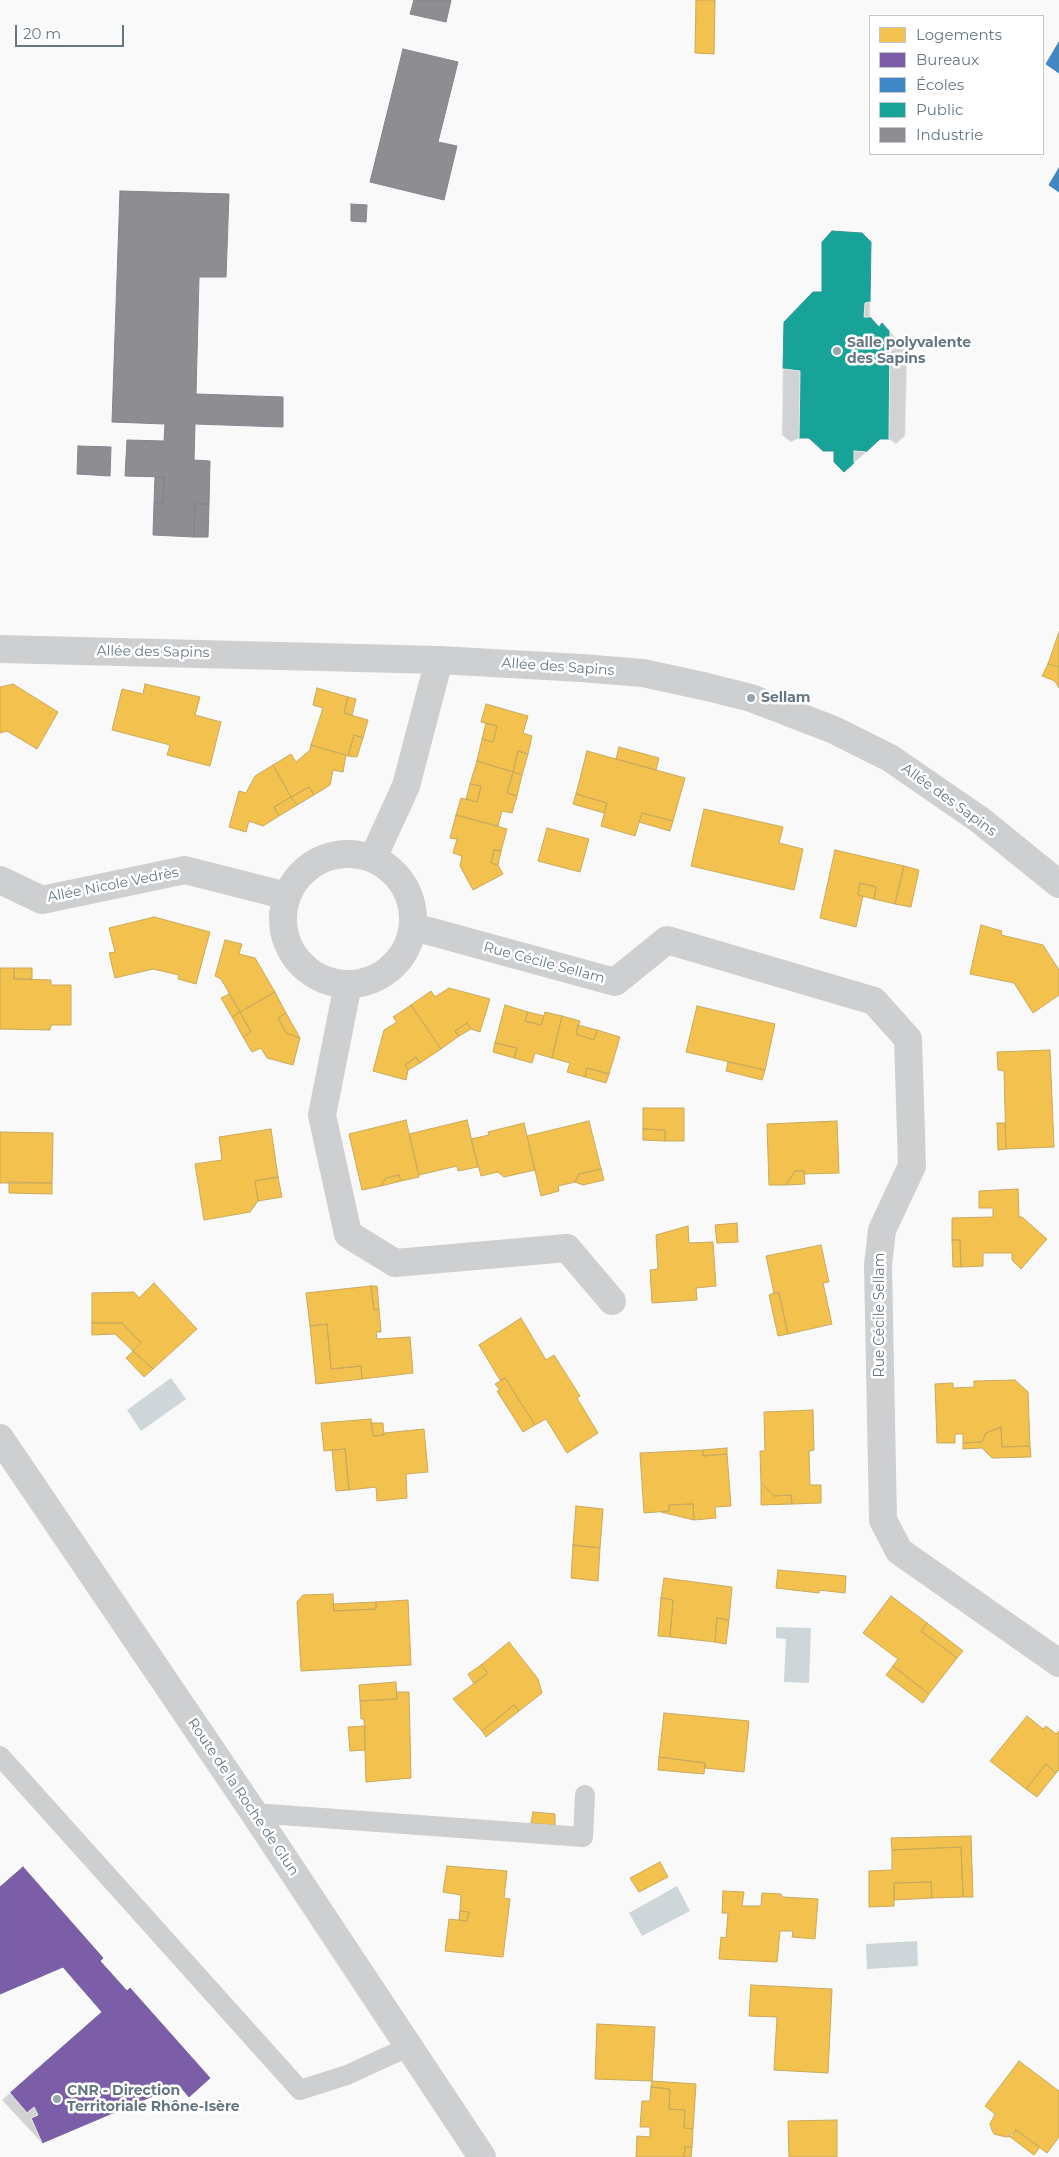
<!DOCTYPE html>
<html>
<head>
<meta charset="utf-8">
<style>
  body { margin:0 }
  #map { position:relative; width:1059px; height:2157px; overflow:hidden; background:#f9f9f9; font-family:Montserrat,sans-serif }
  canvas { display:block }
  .legend { position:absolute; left:869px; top:15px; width:175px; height:140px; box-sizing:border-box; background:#fff; border:1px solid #c1c8cd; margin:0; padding:6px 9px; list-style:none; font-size:15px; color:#657683 }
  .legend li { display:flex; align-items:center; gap:10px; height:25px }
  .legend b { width:25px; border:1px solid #c1c8cd }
  .scale { position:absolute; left:15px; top:25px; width:109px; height:22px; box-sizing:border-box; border:2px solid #657683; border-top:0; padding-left:6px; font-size:15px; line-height:18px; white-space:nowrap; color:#657683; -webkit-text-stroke:4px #fff; paint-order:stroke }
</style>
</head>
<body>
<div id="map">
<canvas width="1059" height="2157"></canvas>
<ul class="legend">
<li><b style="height:14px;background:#f2c14e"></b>Logements</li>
<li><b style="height:14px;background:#7b5ea7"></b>Bureaux</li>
<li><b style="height:14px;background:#3f88c5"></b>Écoles</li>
<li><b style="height:14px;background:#17a398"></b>Public</li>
<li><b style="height:14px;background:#8d8d92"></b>Industrie</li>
</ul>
<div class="scale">20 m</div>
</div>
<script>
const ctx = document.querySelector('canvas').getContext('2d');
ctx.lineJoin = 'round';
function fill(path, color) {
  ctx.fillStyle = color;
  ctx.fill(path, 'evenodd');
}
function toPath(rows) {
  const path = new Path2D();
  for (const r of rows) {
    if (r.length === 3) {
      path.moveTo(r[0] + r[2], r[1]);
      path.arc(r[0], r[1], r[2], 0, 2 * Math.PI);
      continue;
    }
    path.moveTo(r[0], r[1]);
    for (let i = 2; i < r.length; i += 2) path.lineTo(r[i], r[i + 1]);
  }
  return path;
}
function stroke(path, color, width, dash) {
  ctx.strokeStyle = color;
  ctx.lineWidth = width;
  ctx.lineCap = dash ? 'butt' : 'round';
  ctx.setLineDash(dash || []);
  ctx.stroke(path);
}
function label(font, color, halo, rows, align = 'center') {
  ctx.font = font + ' Montserrat,sans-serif';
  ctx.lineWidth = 5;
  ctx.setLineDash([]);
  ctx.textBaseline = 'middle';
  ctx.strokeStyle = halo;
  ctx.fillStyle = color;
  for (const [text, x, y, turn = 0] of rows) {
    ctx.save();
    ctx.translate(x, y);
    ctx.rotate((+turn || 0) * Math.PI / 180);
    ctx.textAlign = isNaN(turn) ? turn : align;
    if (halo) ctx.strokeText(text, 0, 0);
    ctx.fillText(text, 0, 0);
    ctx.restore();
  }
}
const water = toPath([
  [171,1378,186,1399,141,1431,127,1410],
  [776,1627,811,1628,809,1683,784,1682,786,1639,776,1638],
  [677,1886,690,1911,642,1936,629,1913],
  [917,1941,918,1966,867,1969,866,1944]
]);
const homes = toPath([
  [696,0,715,0,714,54,695,53,696,0],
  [1059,632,1059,667,1048,664,1059,632],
  [1048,664,1059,667,1059,688,1055,681,1042,676,1048,664],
  [13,684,58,712,37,749,7,731,0,733,0,687,13,684],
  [145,684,200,697,195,715,221,722,210,766,167,755,170,745,112,730,122,689,143,694,145,684],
  [317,688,348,697,344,713,368,720,363,738,354,735,348,756,311,745,323,708,313,705,317,688],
  [348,697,356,699,352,715,344,713,348,697],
  [486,704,528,716,523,733,532,736,528,754,518,751,513,772,477,761,482,739,493,742,497,726,481,722,486,704],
  [486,723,497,726,493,742,482,739,486,723],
  [354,735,363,738,357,757,348,756,354,735],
  [311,745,346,755,343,772,333,770,330,785,314,795,309,787,291,797,273,765,291,754,296,762,310,750,311,745],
  [619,747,659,758,656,770,616,759,619,747],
  [518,751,528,754,522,775,513,772,518,751],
  [587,751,685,778,673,821,642,813,635,836,601,826,607,803,576,794,587,751],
  [477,761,513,772,507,793,517,796,512,813,502,811,498,826,456,815,461,798,477,802,481,786,470,784,477,761],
  [273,765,291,797,274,807,279,816,263,826,249,821,246,832,229,827,239,791,246,793,255,776,273,765],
  [513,772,522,775,517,796,507,793,513,772],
  [470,784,481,786,477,802,466,799,470,784],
  [309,787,314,795,297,805,291,797,309,787],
  [576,794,607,803,604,813,573,804,576,794],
  [291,797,297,805,279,816,274,807,291,797],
  [704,809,783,827,779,843,803,849,794,890,691,866,704,809],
  [642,813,673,821,670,831,639,822,642,813],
  [456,815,507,829,501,851,494,850,491,863,498,865,503,874,473,890,460,866,462,856,453,853,457,839,450,838,456,815],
  [547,828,589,839,580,872,538,861,547,828],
  [494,850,501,851,498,865,491,863,494,850],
  [835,850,904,866,895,904,874,899,876,887,860,883,858,895,863,896,856,927,820,918,835,850],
  [904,866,919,870,911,907,895,904,904,866],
  [860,883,876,887,874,899,858,895,860,883],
  [154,917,210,932,196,984,178,979,179,975,153,969,115,978,109,953,115,952,109,928,154,917],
  [981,925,1002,931,1001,935,1043,945,1059,970,1059,995,1033,1013,1014,983,970,974,981,925],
  [225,940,242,944,239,954,255,958,275,992,240,1012,221,979,215,976,225,940],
  [0,968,14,968,14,979,51,980,51,985,71,985,71,1025,51,1025,50,1030,0,1029,0,968],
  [14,968,32,968,32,979,14,979,14,968],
  [449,988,490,999,480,1032,471,1029,467,1023,455,1031,459,1036,441,1049,411,1005,431,991,435,997,449,988],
  [275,992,286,1013,278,1018,286,1033,300,1038,293,1065,267,1058,261,1048,252,1052,243,1037,251,1032,240,1012,275,992],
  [229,994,240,1012,232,1017,221,998,229,994],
  [411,1005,441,1049,420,1063,416,1057,405,1065,408,1070,406,1080,373,1071,384,1030,397,1022,393,1017,411,1005],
  [505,1005,528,1012,525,1021,541,1025,545,1012,562,1016,552,1058,535,1053,532,1063,514,1058,517,1048,495,1043,505,1005],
  [697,1006,775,1024,765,1070,686,1052,697,1006],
  [240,1012,251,1032,243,1037,232,1017,240,1012],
  [528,1012,544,1016,541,1025,525,1021,528,1012],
  [286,1013,300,1038,286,1033,278,1018,286,1013],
  [562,1016,580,1021,576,1034,594,1040,597,1030,620,1037,609,1074,587,1068,585,1077,567,1072,570,1063,552,1058,562,1016],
  [467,1023,471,1029,459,1036,455,1031,467,1023],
  [578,1025,597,1030,594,1040,576,1034,578,1025],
  [495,1043,517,1048,514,1058,493,1052,495,1043],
  [1050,1050,1054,1147,1006,1149,1004,1071,998,1070,997,1052,1050,1050],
  [416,1057,420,1063,408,1070,405,1065,416,1057],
  [728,1062,765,1070,762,1080,726,1071,728,1062],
  [587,1068,609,1074,606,1083,585,1077,587,1068],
  [643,1108,684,1108,684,1141,665,1141,665,1130,643,1129,643,1108],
  [406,1120,419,1177,401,1181,399,1175,386,1178,381,1186,362,1190,349,1134,406,1120],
  [467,1120,478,1167,458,1171,457,1166,419,1175,409,1134,467,1120],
  [589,1121,601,1169,579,1174,575,1182,558,1186,559,1191,541,1196,527,1136,589,1121],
  [837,1121,839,1173,804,1174,804,1171,795,1171,786,1185,769,1185,767,1124,837,1121],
  [524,1123,535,1170,504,1177,498,1172,481,1176,471,1139,489,1135,488,1132,524,1123],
  [997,1123,1005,1123,1006,1149,998,1150,997,1123],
  [271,1129,278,1177,255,1181,258,1201,250,1212,204,1220,195,1164,222,1160,219,1137,271,1129],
  [643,1129,665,1130,665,1141,643,1140,643,1129],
  [0,1132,53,1133,52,1183,0,1183,0,1132],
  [601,1169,604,1180,583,1185,575,1182,579,1174,601,1169],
  [795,1171,804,1171,805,1184,786,1185,795,1171],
  [399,1175,401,1181,381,1186,386,1178,399,1175],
  [278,1177,282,1197,258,1201,255,1181,278,1177],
  [9,1182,52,1183,52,1194,9,1193,9,1182],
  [1018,1189,1019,1217,1022,1217,1047,1239,1021,1269,1012,1260,1012,1253,983,1253,983,1266,961,1267,960,1240,952,1240,952,1218,993,1217,993,1208,979,1208,979,1191,1018,1189],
  [737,1223,738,1242,717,1243,715,1225,737,1223],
  [688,1226,689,1243,713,1242,716,1286,696,1288,697,1300,652,1303,650,1270,658,1269,656,1235,688,1226],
  [952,1240,960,1240,961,1267,953,1267,952,1240],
  [821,1245,829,1282,823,1283,832,1324,788,1334,779,1293,774,1293,766,1256,821,1245],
  [154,1283,197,1329,153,1369,133,1351,141,1343,122,1323,92,1323,92,1293,134,1292,139,1298,154,1283],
  [371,1286,374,1310,379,1309,381,1332,376,1332,377,1339,410,1337,413,1373,362,1379,361,1366,331,1369,327,1324,310,1326,306,1293,371,1286],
  [371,1286,377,1286,379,1309,374,1310,371,1286],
  [774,1293,779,1293,788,1334,778,1336,769,1295,774,1293],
  [521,1318,546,1360,554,1355,580,1396,577,1398,598,1433,567,1453,546,1419,535,1425,505,1378,500,1380,479,1345,521,1318],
  [92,1323,122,1323,141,1343,133,1351,115,1334,92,1335,92,1323],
  [327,1324,331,1369,361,1366,362,1379,316,1384,310,1326,327,1324],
  [133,1351,153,1369,144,1377,126,1358,133,1351],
  [505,1378,535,1425,523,1432,497,1391,500,1390,495,1384,505,1378],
  [1015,1380,1028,1392,1030,1446,1002,1447,1001,1427,986,1433,982,1442,963,1443,963,1434,955,1434,955,1443,937,1443,935,1384,953,1383,953,1388,974,1387,974,1381,1015,1380],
  [813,1410,814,1450,809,1451,810,1485,821,1485,821,1503,792,1504,791,1495,774,1496,761,1483,760,1451,765,1451,764,1412,813,1410],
  [371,1419,373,1436,384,1435,384,1433,424,1429,428,1472,406,1474,407,1498,377,1501,376,1487,349,1490,345,1449,324,1451,321,1423,371,1419],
  [371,1423,383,1423,384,1435,373,1436,371,1423],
  [1001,1427,1002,1447,1030,1446,1031,1457,992,1458,982,1448,963,1449,963,1443,982,1442,986,1433,1001,1427],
  [727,1448,727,1454,703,1456,703,1450,727,1448],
  [345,1449,349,1490,336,1491,332,1450,345,1449],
  [703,1450,703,1456,727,1454,731,1506,715,1507,716,1518,694,1520,693,1504,669,1505,669,1511,644,1513,640,1453,703,1450],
  [761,1483,774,1496,791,1495,792,1504,761,1505,761,1483],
  [693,1504,694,1520,661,1512,669,1511,669,1505,693,1504],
  [576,1506,603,1509,600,1548,573,1545,576,1506],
  [573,1545,600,1548,598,1581,571,1578,573,1545],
  [778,1570,846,1576,845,1593,819,1590,819,1593,776,1588,778,1570],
  [664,1578,732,1587,729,1620,717,1618,715,1642,670,1637,673,1600,661,1598,664,1578],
  [333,1594,334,1611,376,1609,376,1602,408,1600,411,1665,301,1671,297,1602,303,1595,333,1594],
  [891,1596,927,1623,921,1631,957,1658,929,1694,893,1666,898,1659,863,1633,891,1596],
  [661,1598,673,1600,670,1637,658,1636,661,1598],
  [376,1602,376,1609,334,1611,333,1604,376,1602],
  [717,1618,729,1620,726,1644,715,1642,717,1618],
  [927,1623,963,1651,957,1658,921,1631,927,1623],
  [509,1642,538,1679,542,1693,519,1711,514,1705,482,1731,453,1699,488,1673,481,1665,509,1642],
  [481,1665,488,1673,474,1684,468,1674,481,1665],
  [893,1666,929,1694,923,1703,886,1675,893,1666],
  [396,1682,397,1699,360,1701,359,1685,396,1682],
  [397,1692,409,1692,411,1778,366,1782,364,1719,361,1719,360,1701,397,1699,397,1692],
  [514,1705,519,1711,486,1737,482,1731,514,1705],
  [664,1713,749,1721,744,1772,705,1768,705,1763,659,1757,664,1713],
  [1027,1716,1043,1729,1046,1726,1056,1734,1059,1731,1059,1770,1056,1773,1046,1764,1026,1789,990,1761,1027,1716],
  [365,1726,365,1750,350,1751,348,1727,365,1726],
  [659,1757,705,1763,704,1774,658,1770,659,1757],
  [1046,1764,1056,1773,1037,1797,1026,1789,1046,1764],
  [533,1812,555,1814,555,1825,531,1823,533,1812],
  [971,1836,973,1897,963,1897,961,1847,892,1850,891,1838,971,1836],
  [961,1847,963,1897,932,1898,931,1882,894,1883,894,1906,869,1907,869,1871,892,1870,892,1850,961,1847],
  [660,1862,668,1877,639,1892,630,1878,660,1862],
  [447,1866,507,1871,504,1898,510,1899,503,1957,445,1951,449,1919,467,1921,469,1912,460,1911,461,1895,443,1892,447,1866],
  [931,1882,932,1898,894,1900,894,1883,931,1882],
  [723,1891,744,1892,742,1906,761,1906,762,1893,781,1894,782,1897,818,1899,815,1939,792,1937,793,1931,780,1931,777,1962,719,1959,721,1937,726,1938,728,1913,722,1913,723,1891],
  [460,1911,469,1912,467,1921,459,1920,460,1911],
  [751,1985,832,1989,828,2073,774,2070,777,2017,749,2016,751,1985],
  [597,2024,655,2027,652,2081,595,2079,597,2024],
  [1019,2061,1059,2091,1059,2137,1047,2153,1016,2130,1012,2136,1006,2137,994,2134,992,2130,990,2124,995,2114,985,2106,1019,2061],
  [652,2081,696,2084,693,2129,684,2128,685,2110,669,2109,670,2089,651,2087,652,2081],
  [651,2087,670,2089,669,2109,685,2110,684,2128,693,2129,692,2147,685,2147,684,2157,636,2157,637,2136,650,2137,650,2127,640,2127,642,2101,650,2101,651,2087],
  [837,2120,837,2157,789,2157,788,2121,837,2120],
  [1016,2130,1040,2147,1034,2155,1009,2136,1016,2130],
  [685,2147,692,2147,691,2157,684,2157,685,2147]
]);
const offices = toPath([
  [23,1867,103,1958,100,1961,127,1991,130,1988,210,2078,189,2097,179,2085,42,2143,31,2118,38,2115,34,2107,27,2113,10,2093,102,2012,63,1967,0,1994,0,1887,23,1867]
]);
const schools = toPath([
  [1059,42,1059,73,1046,64,1059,42],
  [1059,168,1059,192,1049,185,1059,168]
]);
const public = toPath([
  [832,231,862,233,871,242,870,302,865,303,864,317,870,317,879,327,882,323,890,332,889,439,880,439,866,452,854,451,854,463,844,472,834,462,834,451,823,451,809,438,799,438,800,371,783,369,784,322,813,292,822,292,822,242,832,231]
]);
const industry = toPath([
  [414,0,451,0,446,22,410,14,414,0],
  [403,49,458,62,438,142,457,146,444,200,370,182,403,49],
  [120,191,229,194,226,277,199,277,196,394,283,397,283,427,195,424,194,460,210,461,209,504,195,504,194,537,153,535,154,503,163,503,164,477,125,476,127,440,164,441,165,424,112,422,120,191],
  [351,204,367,205,366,222,351,221,351,204],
  [78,446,111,447,110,476,77,474,78,446],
  [155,477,164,477,163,503,154,503,155,477],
  [195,504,209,504,208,537,194,537,195,504]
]);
const building = toPath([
  [870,302,870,317,864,317,865,303,870,302],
  [890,332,907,350,905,436,896,444,889,439,890,332],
  [783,369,800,371,799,438,791,442,782,435,783,369],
  [854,451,866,452,854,463,854,451],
  [10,2093,27,2113,34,2107,38,2115,31,2118,42,2143,2,2100,10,2093]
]);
const service = toPath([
  [0,1756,300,2090,347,2075,408,2047],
  [254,1813,583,1837,585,1795]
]);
const minor = toPath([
  [0,649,439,660,581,668,643,673,703,686,751,698,834,730,890,758,980,820,1059,884],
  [348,919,65],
  [373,858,406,786,439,660],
  [0,880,42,900,185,870,287,896],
  [414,927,615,982,667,940,874,1001,908,1039,912,1166,882,1230,878,1265,883,1520,899,1551,1059,1663],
  [348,984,322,1115,348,1234,395,1263,567,1248,612,1301]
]);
const tertiary = toPath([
  [0,1438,254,1813,482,2157]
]);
const markers = [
  [837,351,5,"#99a4ac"],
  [751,698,5,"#99a4ac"],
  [57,2099,5,"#99a4ac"]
];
const poiNames = [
  ["Salle polyvalente",847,343],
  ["des Sapins",847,359],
  ["Sellam",761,698],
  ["CNR - Direction",67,2091],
  ["Territoriale Rhône-Isère",67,2107]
];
const streetNames = [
  ["Allée des Sapins",153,652,1],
  ["Allée des Sapins",558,667,4],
  ["Allée des Sapins",949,800,36],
  ["Allée Nicole Vedrès",113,885,-11],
  ["Rue Cécile Sellam",544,963,15],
  ["Rue Cécile Sellam",880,1315,-90],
  ["Route de la Roche de Glun",243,1797,56]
];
fill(water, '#ced6d9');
fill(homes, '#f2c14e');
stroke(homes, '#c8aa5e', 1);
fill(offices, '#7b5ea7');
stroke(offices, '#74659c', 1);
fill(schools, '#3f88c5');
stroke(schools, '#4a83b1', 1);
fill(public, '#17a398');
stroke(public, '#2e9692', 1);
fill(industry, '#8d8d92');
stroke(industry, '#81868e', 1);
fill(building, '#d0d2d3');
stroke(building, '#e8e8e8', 1);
stroke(service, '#cecfd0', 20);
stroke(minor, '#cecfd0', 28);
stroke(tertiary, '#cecfd0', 28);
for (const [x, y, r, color] of markers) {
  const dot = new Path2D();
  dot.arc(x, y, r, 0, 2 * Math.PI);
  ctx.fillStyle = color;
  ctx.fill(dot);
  stroke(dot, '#fff', 2);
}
label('bold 14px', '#657683', '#fff', poiNames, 'left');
label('14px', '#657683', '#fff', streetNames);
</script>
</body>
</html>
